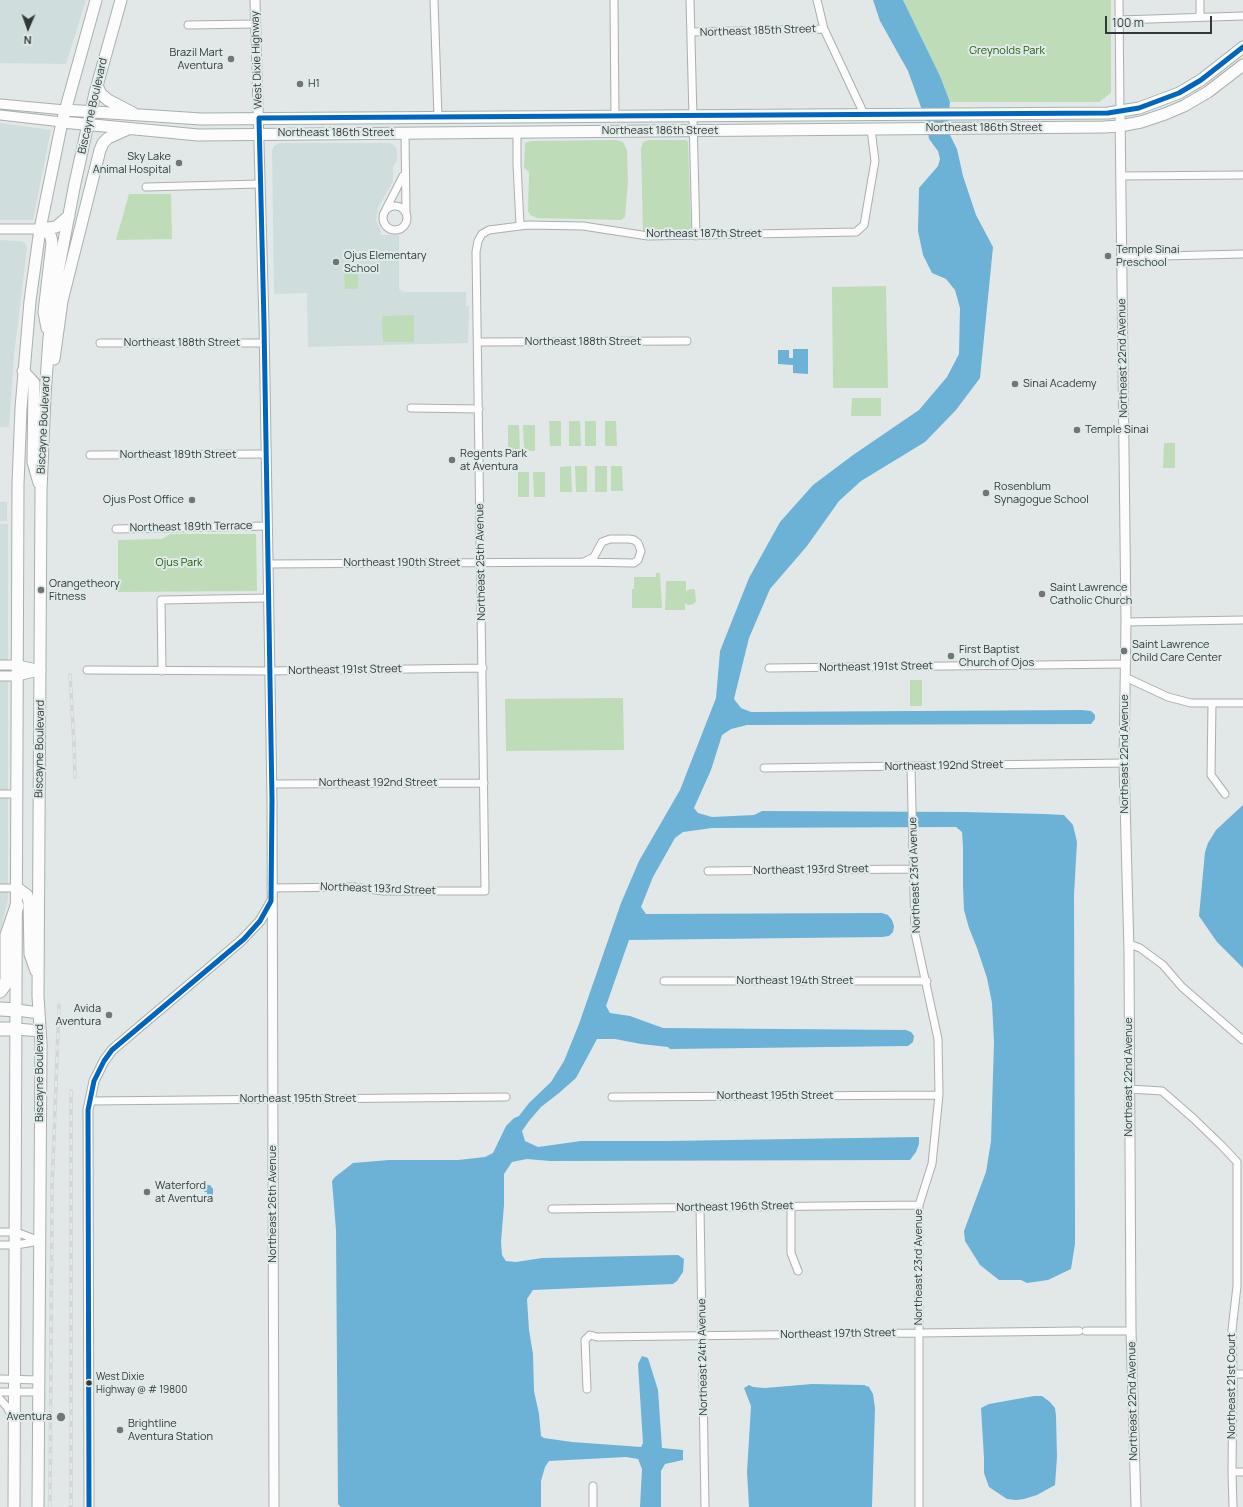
<!DOCTYPE html>
<html>
<head>
<meta charset="utf-8">
<style>
  body { margin:0 }
  #map { position:relative; width:1243px; height:1507px; overflow:hidden; background:#e2e8e7; font-family:Manrope,sans-serif }
  canvas { display:block }
  .north { position:absolute; left:8px; top:8px; width:40px; height:40px; -webkit-text-stroke:3px #dfebe9; paint-order:stroke; rotate:182deg; font-size:11px; font-weight:700; line-height:16px; text-align:center; color:#333737 }
  .north::after { content:''; display:block; margin:auto; width:14px; height:18px; background:#333737; clip-path:polygon(50% 0,100% 100%,50% 72%,0 100%) }
  .scale { position:absolute; left:1105px; top:16px; width:107px; height:18px; box-sizing:border-box; border:2px solid #333737; border-top:0; padding-left:5px; font-size:12px; line-height:14px; white-space:nowrap; color:#333737; -webkit-text-stroke:3px #dfebe9; paint-order:stroke }
</style>
</head>
<body>
<div id="map">
<canvas width="1243" height="1507"></canvas>
<div class="north">N</div>
<div class="scale">100 m</div>
</div>
<script>
const ctx = document.querySelector('canvas').getContext('2d');
ctx.lineJoin = 'round';
function fill(path, color) {
  ctx.fillStyle = color;
  ctx.fill(path, 'evenodd');
}
function toPath(rows) {
  const path = new Path2D();
  for (const r of rows) {
    if (r.length === 3) {
      path.moveTo(r[0] + r[2], r[1]);
      path.arc(r[0], r[1], r[2], 0, 2 * Math.PI);
      continue;
    }
    path.moveTo(r[0], r[1]);
    for (let i = 2; i < r.length; i += 2) path.lineTo(r[i], r[i + 1]);
  }
  return path;
}
function stroke(path, color, width, dash) {
  ctx.strokeStyle = color;
  ctx.lineWidth = width;
  ctx.lineCap = dash ? 'butt' : 'round';
  ctx.setLineDash(dash || []);
  ctx.stroke(path);
}
function label(font, color, halo, rows, align = 'center') {
  ctx.font = font + ' Manrope,sans-serif';
  ctx.lineWidth = 4;
  ctx.setLineDash([]);
  ctx.textBaseline = 'middle';
  ctx.strokeStyle = halo;
  ctx.fillStyle = color;
  for (const [text, x, y, turn = 0] of rows) {
    ctx.save();
    ctx.translate(x, y);
    ctx.rotate((+turn || 0) * Math.PI / 180);
    ctx.textAlign = isNaN(turn) ? turn : align;
    if (halo) ctx.strokeText(text, 0, 0);
    ctx.fillText(text, 0, 0);
    ctx.restore();
  }
}
const built = toPath([
  [0,0,86,0,66,64,0,63],
  [0,123,51,130,33,220,0,220],
  [280,143,389,143,394,145,397,150,397,161,393,167,393,181,378,208,376,220,381,231,381,235,399,235,399,289,404,292,466,292,466,306,469,306,468,343,308,347,307,293,274,294,272,150,274,146],
  [0,240,20,241,25,243,27,248,14,355,9,427,0,427],
  [0,502,7,502,7,521,0,521],
  [0,524,8,524,8,900,0,932]
]);
const green = toPath([
  [903,0,1111,0,1111,93,1099,102,950,102,940,76],
  [616,140,623,142,627,150,628,182,625,217,621,220,537,218,530,215,528,211,529,172,524,168,525,143,531,141],
  [649,140,686,140,688,142,691,227,688,232,643,231,641,149,643,142],
  [129,194,171,194,172,239,116,240],
  [344,266,358,266,358,289,345,289],
  [886,286,888,388,833,388,832,287],
  [414,315,414,342,383,342,382,316],
  [852,398,881,398,881,416,851,416],
  [549,421,561,421,561,446,550,446],
  [569,421,580,421,581,446,569,446],
  [585,421,596,421,596,446,585,446],
  [605,421,616,421,617,446,605,446],
  [508,425,519,425,520,451,508,451],
  [523,425,535,425,535,451,524,451],
  [1164,443,1175,443,1175,468,1163,468],
  [571,466,572,492,560,492,560,467],
  [575,466,587,466,587,492,576,492],
  [595,466,607,466,607,492,595,492],
  [611,466,622,466,623,491,611,491],
  [518,472,529,472,529,497,518,497],
  [533,472,545,472,545,497,534,497],
  [170,534,256,534,257,591,118,592,118,540,159,539,162,539],
  [656,573,660,573,662,608,632,608,632,589,634,589,634,577,656,577],
  [666,581,686,581,686,591,690,589,694,589,695,591,696,601,694,604,688,605,685,603,685,610,665,610],
  [910,680,922,680,922,706,910,706],
  [623,698,624,750,506,751,505,699]
]);
const water = toPath([
  [873,0,903,0,940,76,950,102,948,122,950,135,957,149,963,176,976,215,993,247,980,378,956,410,925,442,861,481,839,501,807,546,770,589,749,638,734,699,741,708,751,712,1082,710,1091,711,1095,715,1095,719,1091,724,747,725,731,729,722,735,711,770,694,808,698,813,712,817,754,815,762,811,964,812,1044,814,1064,815,1073,825,1077,842,1074,895,1075,1220,1075,1244,1071,1269,1048,1280,1027,1283,1021,1280,999,1280,980,1265,965,1241,964,1231,986,1172,991,1141,994,1042,992,1003,987,978,977,948,969,928,964,910,963,887,963,846,962,832,956,827,712,828,683,832,675,838,653,877,641,907,646,914,882,913,888,915,892,920,894,926,893,932,889,936,882,937,629,940,606,1006,610,1013,630,1016,663,1028,906,1030,911,1032,914,1036,913,1042,908,1046,670,1049,668,1047,641,1044,615,1039,597,1039,576,1078,559,1093,541,1107,529,1121,522,1131,525,1141,538,1147,581,1141,666,1141,919,1137,919,1144,916,1152,910,1160,550,1161,527,1159,512,1162,504,1174,504,1205,501,1242,502,1255,506,1261,516,1262,542,1258,678,1255,684,1259,683,1272,677,1281,673,1284,533,1290,527,1299,529,1330,533,1354,534,1391,539,1414,541,1436,544,1438,572,1442,641,1447,643,1443,638,1364,642,1356,648,1358,658,1390,662,1448,683,1450,683,1460,665,1464,661,1471,661,1507,640,1507,642,1469,638,1459,626,1457,549,1461,545,1467,541,1481,541,1507,341,1507,338,1504,336,1230,332,1181,335,1177,353,1163,389,1160,458,1160,485,1157,493,1153,506,1126,514,1118,519,1116,529,1103,551,1082,564,1061,579,1024,621,903,639,861,680,790,716,698,720,651,749,578,780,522,813,485,853,455,919,410,947,377,959,354,960,308,955,290,946,279,932,273,923,255,918,231,919,188,938,166,940,159,938,151,929,139,926,121,908,71,880,21],
  [793,349,808,349,808,374,793,373,793,365,778,364,778,350,789,350,789,358,793,358],
  [1243,805,1243,968,1217,942,1199,916,1205,852,1208,843,1216,830],
  [207,1185,210,1185,213,1189,213,1196,207,1196,207,1192,204,1192,205,1189,207,1189],
  [812,1384,864,1385,869,1387,873,1394,875,1408,872,1507,749,1507,747,1472,751,1406,744,1388,749,1385,753,1387,765,1388],
  [1034,1396,1042,1396,1050,1402,1055,1408,1056,1416,1057,1457,1055,1485,1037,1495,1024,1499,1016,1500,1007,1499,989,1487,984,1473,984,1458,981,1408,989,1404]
]);
const minor = toPath([
  [434,0,438,117],
  [614,0,615,116],
  [690,0,696,236],
  [817,0,824,29,864,114],
  [1119,0,1120,112],
  [1200,0,1200,17],
  [1119,20,1243,16],
  [188,25,256,24],
  [691,32,824,29],
  [405,132,406,213],
  [517,132,517,164,520,225],
  [1121,176,1243,175],
  [146,187,260,184],
  [395,218,12],
  [386,209,403,176],
  [1122,257,1243,254],
  [478,342,687,341],
  [100,343,264,343],
  [411,408,479,409],
  [90,455,266,454],
  [116,529,267,526],
  [268,564,584,562,634,563,638,560,641,551,638,543,634,540,629,539,610,539,602,542,594,557,584,562],
  [1126,622,1243,620],
  [769,668,1126,664],
  [87,670,269,671,483,668],
  [162,671,161,600,268,598],
  [1125,677,1168,697,1191,703,1243,703],
  [1212,703,1211,775,1225,794],
  [911,767,915,933,938,1039,939,1095,932,1164,919,1205,919,1507],
  [764,768,1124,763],
  [271,784,484,783],
  [0,794,18,794],
  [708,871,914,869],
  [0,888,17,888],
  [271,888,354,887,383,891,485,891,476,252,478,241,482,234,489,230,528,225,583,226,648,236,856,232,864,225,875,161,871,129],
  [1129,944,1140,948,1163,965,1182,987,1243,1040],
  [664,981,927,981],
  [1129,1089,1162,1091,1193,1118,1222,1146,1237,1162,1237,1286,1232,1330,1233,1374,1232,1472,1233,1507],
  [612,1097,939,1095],
  [90,1101,506,1097],
  [791,1206,791,1253,798,1271],
  [700,1207,705,1507],
  [552,1209,919,1205],
  [0,1232,16,1232,40,1241],
  [0,1245,16,1245,40,1241],
  [1086,1331,1131,1331],
  [1233,1374,1243,1374],
  [0,1379,39,1380],
  [587,1389,585,1340,590,1335,597,1337,1079,1331],
  [0,1392,39,1392],
  [0,1399,7,1407,13,1419],
  [1232,1472,1243,1472],
  [593,1486,593,1507]
]);
const tertiary = toPath([
  [255,0,264,323,272,800,274,1507],
  [0,104,65,110],
  [1120,112,1126,622,1124,763,1129,951,1131,1331,1136,1507],
  [0,115,62,122],
  [0,229,40,229],
  [0,665,18,665,41,670],
  [0,676,17,676,39,671],
  [89,1507,88,1110,94,1081,104,1061,112,1050,241,941,260,921,271,902]
]);
const primary = toPath([
  [97,86,101,94,108,100,133,113],
  [65,110,201,119,1108,113,1139,108,1179,93,1201,80,1243,47],
  [62,122,198,135,1104,127,1120,126,1141,122,1165,114,1184,106,1208,92,1243,65],
  [40,229,48,232,51,237,52,243,44,312,47,328],
  [40,229,56,227,69,216],
  [54,359,62,301,100,150,103,143,108,138,128,129],
  [23,371,34,383,33,462,39,483],
  [17,888,27,895,29,902,30,954,36,971],
  [17,1010,39,1013],
  [17,1029,40,1031],
  [14,1507,18,484,21,408,30,301,40,229,62,122,96,0],
  [38,1507,41,1044,38,996,41,491,45,396,49,338,57,277,75,183,95,93,121,0]
]);
const motorway = toPath([
  [0,991,7,981,7,935,17,906],
  [0,1009,17,1010],
  [0,1029,17,1029]
]);
const rail = toPath([
  [70,675,74,743,75,777],
  [71,1091,71,1507],
  [50,1507,52,1189,59,1005]
]);
const bus1 = toPath([
  [89,1507,88,1110,94,1081,104,1061,112,1050,244,939,260,921,271,901,272,800,264,323,259,118,1108,113,1139,108,1179,93,1201,80,1243,47]
]);
const markers = [
  [231,59,4,"#707575"],
  [300,84,4,"#707575"],
  [179,163,4,"#707575"],
  [1108,256,4,"#707575"],
  [336,262,4,"#707575"],
  [1015,384,4,"#707575"],
  [1077,430,4,"#707575"],
  [452,460,4,"#707575"],
  [986,493,4,"#707575"],
  [192,500,4,"#707575"],
  [41,590,4,"#707575"],
  [1042,594,4,"#707575"],
  [1124,651,4,"#707575"],
  [951,656,4,"#707575"],
  [109,1015,4,"#707575"],
  [147,1192,4,"#707575"],
  [89,1383,3.5,"#333737"],
  [61,1417,5,"#707575"],
  [120,1430,4,"#707575"]
];
const busNames = [
  ["West Dixie",96,1377],
  ["Highway @ # 19800",96,1390]
];
const streetNames = [
  ["Northeast 185th Street",758,31,-2],
  ["West Dixie Highway",257,60,-92],
  ["Biscayne Boulevard",93,106,-77],
  ["Northeast 186th Street",984,128],
  ["Northeast 186th Street",660,131],
  ["Northeast 186th Street",336,133],
  ["Northeast 187th Street",704,234],
  ["Northeast 188th Street",583,342],
  ["Northeast 188th Street",182,343],
  ["Northeast 22nd Avenue",1123,358,-91],
  ["Biscayne Boulevard",44,425,-87],
  ["Northeast 189th Street",178,455],
  ["Northeast 189th Terrace",191,527,-1],
  ["Northeast 25th Avenue",481,562,-91],
  ["Northeast 190th Street",402,563],
  ["Northeast 191st Street",876,667,-1],
  ["Northeast 191st Street",345,670,-1],
  ["Biscayne Boulevard",40,749,-89],
  ["Northeast 22nd Avenue",1125,754,-90],
  ["Northeast 192nd Street",944,766,-1],
  ["Northeast 192nd Street",378,783],
  ["Northeast 193rd Street",811,870,-1],
  ["Northeast 23rd Avenue",915,875,-92],
  ["Northeast 193rd Street",378,889,2],
  ["Northeast 194th Street",795,981],
  ["Biscayne Boulevard",40,1073,-90],
  ["Northeast 22nd Avenue",1129,1077,-90],
  ["Northeast 195th Street",775,1096],
  ["Northeast 195th Street",298,1099],
  ["Northeast 26th Avenue",273,1204,-90],
  ["Northeast 196th Street",735,1207,-1],
  ["Northeast 23rd Avenue",919,1267,-90],
  ["Northeast 197th Street",838,1334,-1],
  ["Northeast 24th Avenue",703,1357,-91],
  ["Northeast 21st Court",1232,1386,-90],
  ["Northeast 22nd Avenue",1133,1401,-91]
];
const parkNames = [
  ["Greynolds Park",1007,51],
  ["Ojus Park",179,563]
];
const poiNames = [
  ["Brazil Mart",223,53,"right"],
  ["Aventura",223,66,"right"],
  ["H1",308,84],
  ["Sky Lake",171,157,"right"],
  ["Animal Hospital",171,170,"right"],
  ["Temple Sinai",1116,250],
  ["Preschool",1116,263],
  ["Ojus Elementary",344,256],
  ["School",344,269],
  ["Sinai Academy",1023,384],
  ["Temple Sinai",1085,430],
  ["Regents Park",460,454],
  ["at Aventura",460,467],
  ["Rosenblum",994,487],
  ["Synagogue School",994,500],
  ["Ojus Post Office",184,500,"right"],
  ["Orangetheory",49,584],
  ["Fitness",49,597],
  ["Saint Lawrence",1050,588],
  ["Catholic Church",1050,601],
  ["Saint Lawrence",1132,645],
  ["Child Care Center",1132,658],
  ["First Baptist",959,650],
  ["Church of Ojos",959,663],
  ["Avida",101,1009,"right"],
  ["Aventura",101,1022,"right"],
  ["Waterford",155,1186],
  ["at Aventura",155,1199],
  ["Aventura",52,1417,"right"],
  ["Brightline",128,1424],
  ["Aventura Station",128,1437]
];
fill(built, '#cfdedc');
fill(green, '#bfdcb8');
fill(water, '#6cb2d7');
stroke(minor, '#aaafae', 9);
stroke(tertiary, '#aaafae', 11);
stroke(primary, '#aaafae', 13);
stroke(motorway, '#aaafae', 15);
stroke(minor, '#fbfcfb', 7);
stroke(tertiary, '#fbfcfb', 9);
stroke(primary, '#fbfcfb', 11);
stroke(motorway, '#fbfcfb', 13);
stroke(rail, '#d4d5d5', 3.5);
stroke(rail, '#dfebe9', 2, [6]);
stroke(bus1, '#0065bd', 5);
for (const [x, y, r, color] of markers) {
  const dot = new Path2D();
  dot.arc(x, y, r, 0, 2 * Math.PI);
  ctx.fillStyle = color;
  ctx.fill(dot);
  stroke(dot, '#dfebe9', 1.5);
}
label('10px', '#333737', '#dfebe9', busNames, 'left');
label('11px', '#333737', '#dfebe9', streetNames);
label('11px', '#235708', '#dfebe9', parkNames);
label('11px', '#333737', '#dfebe9', poiNames, 'left');
</script>
</body>
</html>
